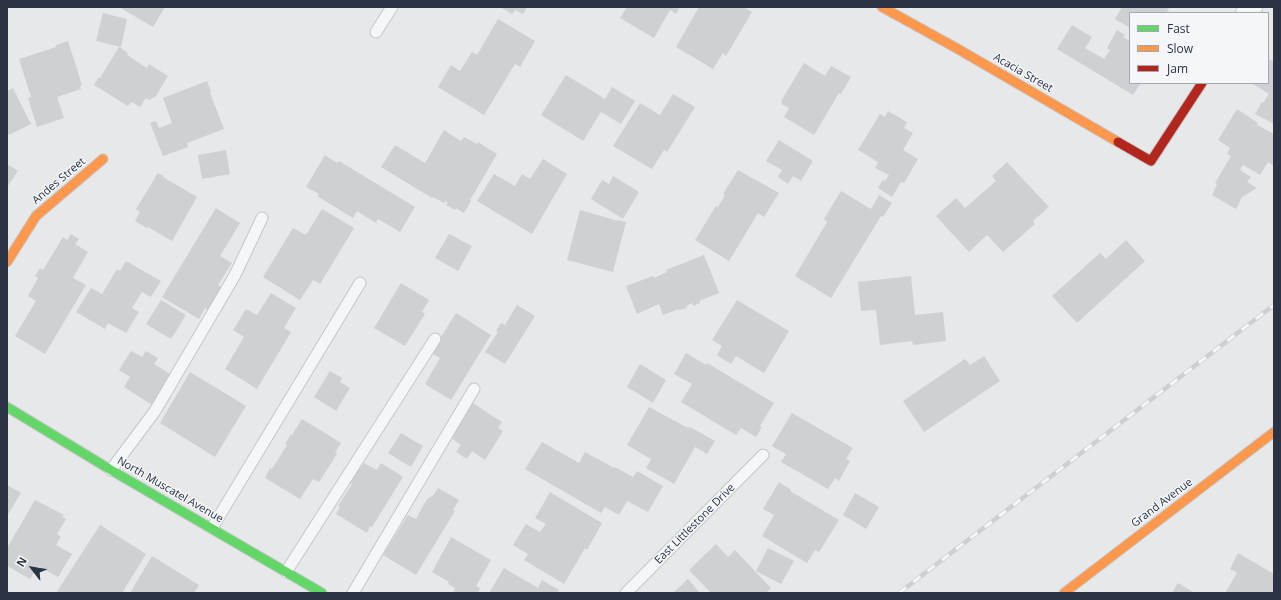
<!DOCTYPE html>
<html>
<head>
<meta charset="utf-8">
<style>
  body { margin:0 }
  #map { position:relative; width:1281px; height:600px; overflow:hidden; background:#e6e8ea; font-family:"Open Sans",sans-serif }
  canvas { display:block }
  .frame { position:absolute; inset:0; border:8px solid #2b3445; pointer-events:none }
  .legend { position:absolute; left:1129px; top:12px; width:140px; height:72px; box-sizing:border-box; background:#f4f6f9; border:1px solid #a4a8b1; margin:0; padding:5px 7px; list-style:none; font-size:12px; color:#2b3445 }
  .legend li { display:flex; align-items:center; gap:8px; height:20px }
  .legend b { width:20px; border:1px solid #a4a8b1 }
  .north { position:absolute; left:12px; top:548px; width:40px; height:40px; -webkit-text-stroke:3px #f4f6f9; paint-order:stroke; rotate:301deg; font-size:11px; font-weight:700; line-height:16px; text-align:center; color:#2b3445 }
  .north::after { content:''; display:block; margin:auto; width:14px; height:18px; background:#2b3445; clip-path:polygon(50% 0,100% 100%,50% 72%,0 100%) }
</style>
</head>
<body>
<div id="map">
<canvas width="1281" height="600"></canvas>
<div class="frame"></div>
<ul class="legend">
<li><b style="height:5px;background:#63d668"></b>Fast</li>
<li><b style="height:5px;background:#ff974d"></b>Slow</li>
<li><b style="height:5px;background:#b3261e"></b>Jam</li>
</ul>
<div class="north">N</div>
</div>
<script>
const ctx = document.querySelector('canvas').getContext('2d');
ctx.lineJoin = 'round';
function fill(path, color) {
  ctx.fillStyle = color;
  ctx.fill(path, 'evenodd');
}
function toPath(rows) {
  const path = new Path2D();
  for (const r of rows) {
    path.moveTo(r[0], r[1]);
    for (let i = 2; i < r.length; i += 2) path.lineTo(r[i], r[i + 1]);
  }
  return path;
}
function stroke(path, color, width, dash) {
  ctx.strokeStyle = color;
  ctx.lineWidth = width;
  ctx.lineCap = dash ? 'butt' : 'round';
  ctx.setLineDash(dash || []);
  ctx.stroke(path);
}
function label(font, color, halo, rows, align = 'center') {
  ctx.font = font + ' "Open Sans",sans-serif';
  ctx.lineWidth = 3;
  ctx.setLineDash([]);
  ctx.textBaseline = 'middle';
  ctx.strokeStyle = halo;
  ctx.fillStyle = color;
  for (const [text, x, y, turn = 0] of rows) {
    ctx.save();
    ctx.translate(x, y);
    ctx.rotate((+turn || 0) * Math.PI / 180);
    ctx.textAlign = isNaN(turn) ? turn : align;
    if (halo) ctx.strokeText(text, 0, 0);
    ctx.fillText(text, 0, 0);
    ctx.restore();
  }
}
const building = toPath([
  [119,7,165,7,153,27],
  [500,7,527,7,523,14,515,10,512,14],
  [627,7,680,7,676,14,670,10,654,38,620,18],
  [699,7,743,7,752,12,726,56,723,53,713,69,676,47],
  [1122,7,1170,7,1167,11,1171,13,1130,13,1130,28,1115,19],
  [103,13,127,19,121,47,96,41],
  [498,19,535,41,520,67,515,64,484,115,438,87,451,65,460,71,472,52,477,55],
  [1072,25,1092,37,1085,48,1104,59,1110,50,1107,48,1117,30,1125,35,1123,37,1130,41,1130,83,1141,83,1133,95,1057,49],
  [68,41,82,85,80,86,81,89,57,97,64,118,37,127,28,98,31,97,19,59,56,47,56,45],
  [119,47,128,53,127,55,147,68,149,64,168,76,156,96,149,100,146,98,140,107,132,102,128,106,94,85,99,77,100,78],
  [1268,58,1274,62,1274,124,1255,114,1262,102,1263,103,1269,94,1251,83,1268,83],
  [804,63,825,76,831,66,851,77,841,94,839,93,814,135,784,117,789,108,781,104,783,102,781,101],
  [566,75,605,99,612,87,635,101,621,124,601,112,583,141,541,115],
  [207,81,211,92,210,93,224,129,187,143,188,147,163,156,150,123,156,121,159,128,172,123,163,98],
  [13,88,31,124,9,135,7,131,7,91],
  [673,94,695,107,667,152,664,150,652,169,613,146,640,103,660,115],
  [1237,109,1258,123,1257,125,1274,134,1274,166,1268,162,1260,175,1243,165,1240,170,1251,177,1247,182,1257,188,1242,197,1236,209,1212,195,1217,184,1215,183,1231,156,1227,154,1230,148,1218,140],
  [888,111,907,122,904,128,913,133,903,150,918,159,904,183,901,182,892,197,878,188,883,180,885,181,889,175,875,168,878,162,858,150,880,114,885,117],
  [444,130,461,141,464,137,477,144,478,142,497,154,470,200,471,201,464,213,456,208,455,210,446,205,448,203,445,201,444,203,433,197,432,198,381,167,395,145,425,163],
  [779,140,813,161,801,181,793,176,788,184,778,177,782,170,766,161],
  [226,150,230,174,202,179,198,155],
  [325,155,337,163,339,161,415,207,400,232,378,219,376,223,357,211,353,218,317,196,319,194,306,187],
  [543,159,567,174,532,234,477,201,494,174,515,186,522,174,530,179],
  [1007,162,1049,207,1033,221,1035,224,1003,252,987,235,969,252,936,216,956,198,965,208,996,181,992,176],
  [9,165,18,171,7,187,7,166],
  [738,170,779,193,764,217,758,213,729,261,695,240,716,206,718,207,725,195,723,194],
  [158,173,164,176,163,177,197,197,172,241,148,227,147,228,135,221,140,212,136,209],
  [613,176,639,192,623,219,591,199,602,180,609,184],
  [841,191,871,209,879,195,892,203,883,217,881,216,831,298,795,276,827,222,824,219],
  [216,208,240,223,220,256,232,263,218,285,223,288,209,311,205,308,199,319,162,297],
  [322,209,354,228,320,284,313,280,300,300,263,277,293,228,306,235],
  [580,210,618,221,618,220,626,222,613,272,567,260],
  [71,234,79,239,75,244,88,252,73,278,86,285,45,354,15,336,36,301,28,296,38,278,35,276,40,268,43,270,63,237,67,240],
  [449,234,472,246,458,271,435,258],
  [1126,240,1145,261,1077,323,1052,296,1100,253,1106,259],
  [704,255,719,293,699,301,700,303,693,306,692,303,686,306,687,308,679,310,679,309,663,315,659,304,637,314,626,286,653,276,654,278,667,272,666,270],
  [126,261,161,281,151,297,142,292,132,308,139,312,126,333,108,323,105,329,76,312,91,288,102,294,117,269,120,271],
  [911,276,915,315,943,312,946,341,913,345,912,341,880,345,876,310,861,311,858,282],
  [401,283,429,300,422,312,425,314,405,346,374,328],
  [271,293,296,308,284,328,291,332,257,389,225,369,244,337,233,330,246,309,257,315],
  [161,300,186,315,171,339,146,324],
  [737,300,789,331,764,373,736,356,731,364,717,355,722,346,712,340],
  [517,305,535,316,505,364,485,352,498,332,496,331,501,323,505,325],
  [456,313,491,335,451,400,425,384,440,358,431,353],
  [131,351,142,357,146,351,158,358,154,364,170,374,152,405,124,387,130,377,119,370],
  [686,353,706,365,707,363,774,403,760,426,762,427,756,437,741,428,736,435,681,402,692,384,674,374],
  [984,356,1000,381,924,432,903,401,965,359,970,365],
  [640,364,666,380,653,403,627,387],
  [330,371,342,378,340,382,350,388,336,411,314,397],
  [190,372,246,406,215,457,160,423],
  [471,402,502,422,498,428,503,431,485,460,472,451,467,459,456,452,461,445,450,437],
  [649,407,688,428,690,427,715,441,707,454,695,447,674,484,646,468,651,459,627,445],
  [792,413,853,448,846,459,850,461,839,481,835,478,828,489,781,462,786,454,772,446],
  [302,419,341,443,335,453,337,454,319,482,313,479,300,499,265,478,270,468,272,469,287,445,285,444,291,434,292,435],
  [401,433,423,446,411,467,388,453],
  [542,442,579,463,585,452,614,468,615,467,633,477,637,471,663,486,648,512,627,501,619,515,605,507,601,513,525,469],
  [364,463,377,470,381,463,403,477,372,527,370,526,367,533,336,514,340,507,338,506,352,484,348,481,355,470,357,471,359,468,360,469],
  [779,482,791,490,790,491,839,520,819,552,815,550,807,563,762,536,774,515,763,509],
  [7,485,21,493,7,516],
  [438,488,459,500,453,510,455,511,416,575,383,555,408,515,416,519,419,515,418,515,427,499,428,499,431,496,432,497],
  [550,492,602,523,587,550,585,548,564,584,524,560,528,554,513,545,526,524,540,532,546,524,535,518],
  [855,493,879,507,866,529,843,515],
  [35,500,64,515,62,517,66,519,57,534,61,537,56,545,72,554,58,577,38,566,30,579,7,566,7,548],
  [100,525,146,554,122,593,56,593],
  [451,537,491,560,476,586,480,588,478,593,453,593,455,588,448,584,449,582,432,572],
  [716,544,728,557,735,550,771,588,766,593,711,593,689,570],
  [768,548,794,561,781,584,756,571],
  [1238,553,1274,574,1274,589,1272,593,1225,593,1237,573,1230,569],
  [152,556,199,585,194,593,130,593],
  [504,568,538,588,542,580,559,590,557,593,489,593],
  [688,579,700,593,673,593],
  [1178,583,1195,593,1172,593]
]);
const lane = toPath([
  [376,32,392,7],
  [111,470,155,411,235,275,262,218],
  [212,528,360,283],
  [286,572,435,339],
  [353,593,474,389],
  [626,593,763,455]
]);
const street = toPath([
  [1247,13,1251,7]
]);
const fast = toPath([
  [7,407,111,470,322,593]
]);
const slow = toPath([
  [882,7,958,49,1118,142],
  [7,262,36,216,103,159],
  [1064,593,1274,432]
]);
const jam = toPath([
  [1118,142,1151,161,1202,83]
]);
const rail = toPath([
  [899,593,1274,305]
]);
const streetNames = [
  ["Acacia Street",1023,73,30],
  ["Andes Street",59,181,-40],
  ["North Muscatel Avenue",170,490,30],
  ["Grand Avenue",1162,503,-37],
  ["East Littlestone Drive",695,524,-45]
];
fill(building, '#ced0d3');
stroke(lane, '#c4c6c8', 13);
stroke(street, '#c4c6c8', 24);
stroke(fast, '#c4c6c8', 11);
stroke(slow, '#c4c6c8', 11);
stroke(jam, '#c4c6c8', 11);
stroke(lane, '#f5f6f7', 11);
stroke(street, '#f5f6f7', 22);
stroke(fast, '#63d668', 9);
stroke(slow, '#ff974d', 9);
stroke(jam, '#b3261e', 9);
stroke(rail, '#cecfd2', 4.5);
stroke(rail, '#f4f6f9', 3, [9]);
label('11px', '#2b3445', '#f4f6f9', streetNames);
</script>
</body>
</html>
